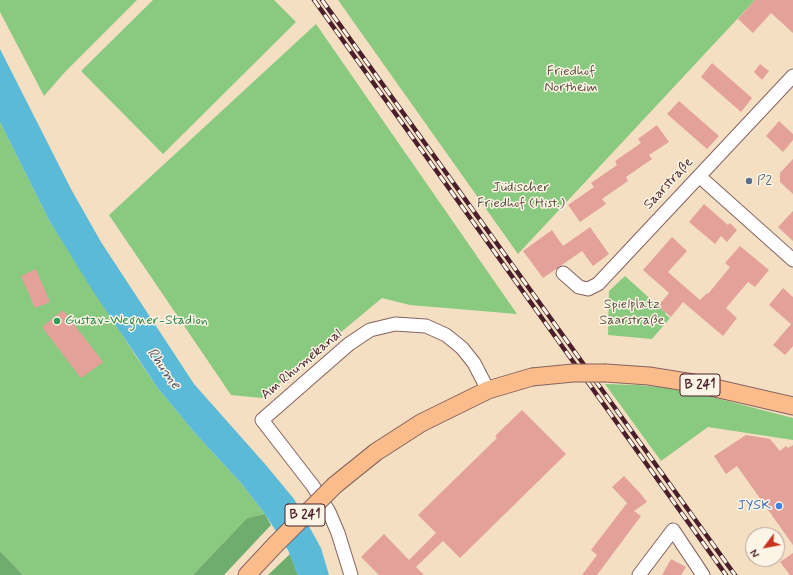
<!DOCTYPE html>
<html>
<head>
<meta charset="utf-8">
<style>
  body { margin:0 }
  #map { position:relative; width:793px; height:575px; overflow:hidden; background:#f4dfc2; font-family:Mynerve,sans-serif }
  canvas { display:block }
  .north { position:absolute; left:745px; top:527px; width:40px; height:40px; box-sizing:border-box; background:#fcf5e5; border:1px solid #b59f9b; border-radius:50%; rotate:238deg; font-size:11px; font-weight:700; line-height:16px; text-align:center; color:#4a1f2b }
  .north::after { content:''; display:block; margin:auto; width:14px; height:18px; background:#c8321e; clip-path:polygon(50% 0,100% 100%,50% 72%,0 100%) }
</style>
</head>
<body>
<div id="map">
<canvas width="793" height="575"></canvas>
<div class="north">N</div>
</div>
<script>
const ctx = document.querySelector('canvas').getContext('2d');
ctx.lineJoin = 'round';
function fill(path, color) {
  ctx.fillStyle = color;
  ctx.fill(path, 'evenodd');
}
function toPath(rows) {
  const path = new Path2D();
  for (const r of rows) {
    path.moveTo(r[0], r[1]);
    for (let i = 2; i < r.length; i += 2) path.lineTo(r[i], r[i + 1]);
  }
  return path;
}
function stroke(path, color, width, dash) {
  ctx.strokeStyle = color;
  ctx.lineWidth = width;
  ctx.lineCap = dash ? 'butt' : 'round';
  ctx.setLineDash(dash || []);
  ctx.stroke(path);
}
function label(font, color, halo, rows, align = 'center') {
  ctx.font = font + ' Mynerve,sans-serif';
  ctx.lineWidth = 3;
  ctx.setLineDash([]);
  ctx.textBaseline = 'middle';
  ctx.strokeStyle = halo;
  ctx.fillStyle = color;
  for (const [text, x, y, turn = 0] of rows) {
    ctx.save();
    ctx.translate(x, y);
    ctx.rotate((+turn || 0) * Math.PI / 180);
    ctx.textAlign = isNaN(turn) ? turn : align;
    if (halo) ctx.strokeText(text, 0, 0);
    ctx.fillText(text, 0, 0);
    ctx.restore();
  }
}
const green = toPath([
  [0,0,137,0,65,72,44,96,0,12],
  [153,0,274,0,296,22,163,154,81,71],
  [338,0,755,0,518,254],
  [316,24,517,314,410,305,382,298,262,398,231,395,109,215],
  [0,122,49,220,135,355,157,387,194,432,241,483,265,514,247,518,193,575,23,575,0,551],
  [625,276,666,313,665,314,670,318,652,339,608,335,609,291],
  [605,384,638,385,668,388,712,397,793,418,793,440,708,427,661,461]
]);
const forest = toPath([
  [265,514,271,525,224,575,193,575,247,518],
  [0,551,23,575,0,575],
  [290,554,298,575,268,575]
]);
const water = toPath([
  [0,49,71,189,101,242,194,384,265,464,294,499,321,548,329,575,298,575,288,550,265,514,241,483,194,432,157,387,91,288,49,220,0,122]
]);
const building = toPath([
  [755,0,793,0,793,33,771,13,753,33,738,19],
  [712,63,752,98,741,112,701,77],
  [760,64,769,71,762,80,754,72],
  [679,101,719,136,707,149,667,114],
  [779,121,793,134,793,140,783,152,766,136],
  [657,125,669,142,649,155,652,159,626,177,628,181,602,199,606,204,580,222,568,205,594,187,591,183,617,165,615,161,641,143,638,139],
  [793,159,793,194,780,182,780,173],
  [704,204,728,225,730,223,737,230,727,242,721,236,715,244,689,222],
  [793,211,793,241,778,227],
  [590,227,609,254,593,266,582,251,543,278,523,251,552,230,563,246],
  [672,237,687,251,668,272,700,300,707,293,708,294,730,267,725,263,740,246,769,270,755,287,748,282,726,308,737,318,723,336,683,302,671,317,658,306,669,293,643,270],
  [36,269,50,302,35,308,21,276],
  [783,288,793,297,793,346,785,355,773,345,791,324,769,305],
  [63,310,103,362,81,378,42,327],
  [522,410,566,454,460,558,443,541,416,567,424,575,379,575,361,557,384,534,409,560,436,533,418,515,497,438,495,436],
  [746,435,770,439,780,451,786,446,788,448,793,445,793,545,737,466,726,474,714,456],
  [624,476,640,493,647,502,634,511,641,516,597,575,582,575,597,555,591,550,627,503,612,487],
  [793,553,793,575,790,575,780,562],
  [671,559,686,567,681,575,662,575]
]);
const minor = toPath([
  [699,176,793,260],
  [563,273,579,287,588,289,598,284,793,76],
  [351,575,338,533,329,512,313,486,262,420,349,344,370,330,395,324,426,326,446,335,462,348,474,363,488,390],
  [639,575,673,530,703,575]
]);
const major = toPath([
  [606,373,649,376,693,383,793,406],
  [335,485,376,452,421,423,488,390,532,377],
  [247,575,275,545]
]);
const rail = toPath([
  [314,0,726,575],
  [322,0,735,575]
]);
const majorBridge = toPath([
  [532,377,573,373,606,373],
  [275,545,335,485]
]);
const markers = [
  [749,181,4,"#5c6f8a"],
  [57,321,4,"#2e9e5b"],
  [779,506,4,"#3f7fe0"]
];
const shields = [
  [700,385,40],
  [305,515,40]
];
const shieldNames = [
  ["B 241",700,385],
  ["B 241",305,515]
];
const parkNames = [
  ["Friedhof",571,72],
  ["Northeim",571,88],
  ["Jüdischer",521,188],
  ["Friedhof (Hist.)",521,204],
  ["Spielplatz",632,305],
  ["Saarstraße",632,321]
];
const serviceNames = [
  ["P2",757,181]
];
const streetNames = [
  ["Saarstraße",669,184,-47],
  ["Am Rhumekanal",302,365,-40]
];
const leisureNames = [
  ["Gustav-Wegner-Stadion",65,321]
];
const shopNames = [
  ["JYSK",771,506]
];
const waterNames = [
  ["Rhume",163,369,54]
];
fill(green, '#8ac980');
fill(forest, '#6fad6e');
fill(water, '#5abad8');
fill(building, '#e4a19a');
stroke(minor, '#866260', 15);
stroke(major, '#866260', 19);
stroke(minor, '#fff', 13);
stroke(major, '#fabc8b', 17);
stroke(rail, '#4a1f2b', 4.5);
stroke(rail, '#fcf5e5', 3, [9]);
stroke(majorBridge, '#866260', 19, []);
stroke(majorBridge, '#fabc8b', 17);
for (const [x, y, r, color] of markers) {
  const dot = new Path2D();
  dot.arc(x, y, r, 0, 2 * Math.PI);
  ctx.fillStyle = color;
  ctx.fill(dot);
  stroke(dot, '#fcf5e5', 1.5);
}
for (const [x, y, w] of shields) {
  const box = new Path2D();
  box.roundRect(x - w / 2, y - 11, w, 22, 3);
  ctx.fillStyle = '#fcf5e5';
  ctx.fill(box);
  stroke(box, '#4a1f2b', 1);
}
label('bold 13px', '#4a1f2b', null, shieldNames);
label('14px', '#5d5244', '#fcf5e5', parkNames);
label('14px', '#4e5e75', '#fcf5e5', serviceNames, 'left');
label('14px', '#4a1f2b', '#fcf5e5', streetNames);
label('14px', '#27864d', '#fcf5e5', leisureNames, 'left');
label('14px', '#366cbe', '#fcf5e5', shopNames, 'right');
label('italic 15px', '#505568', '#fcf5e5', waterNames);
</script>
</body>
</html>
